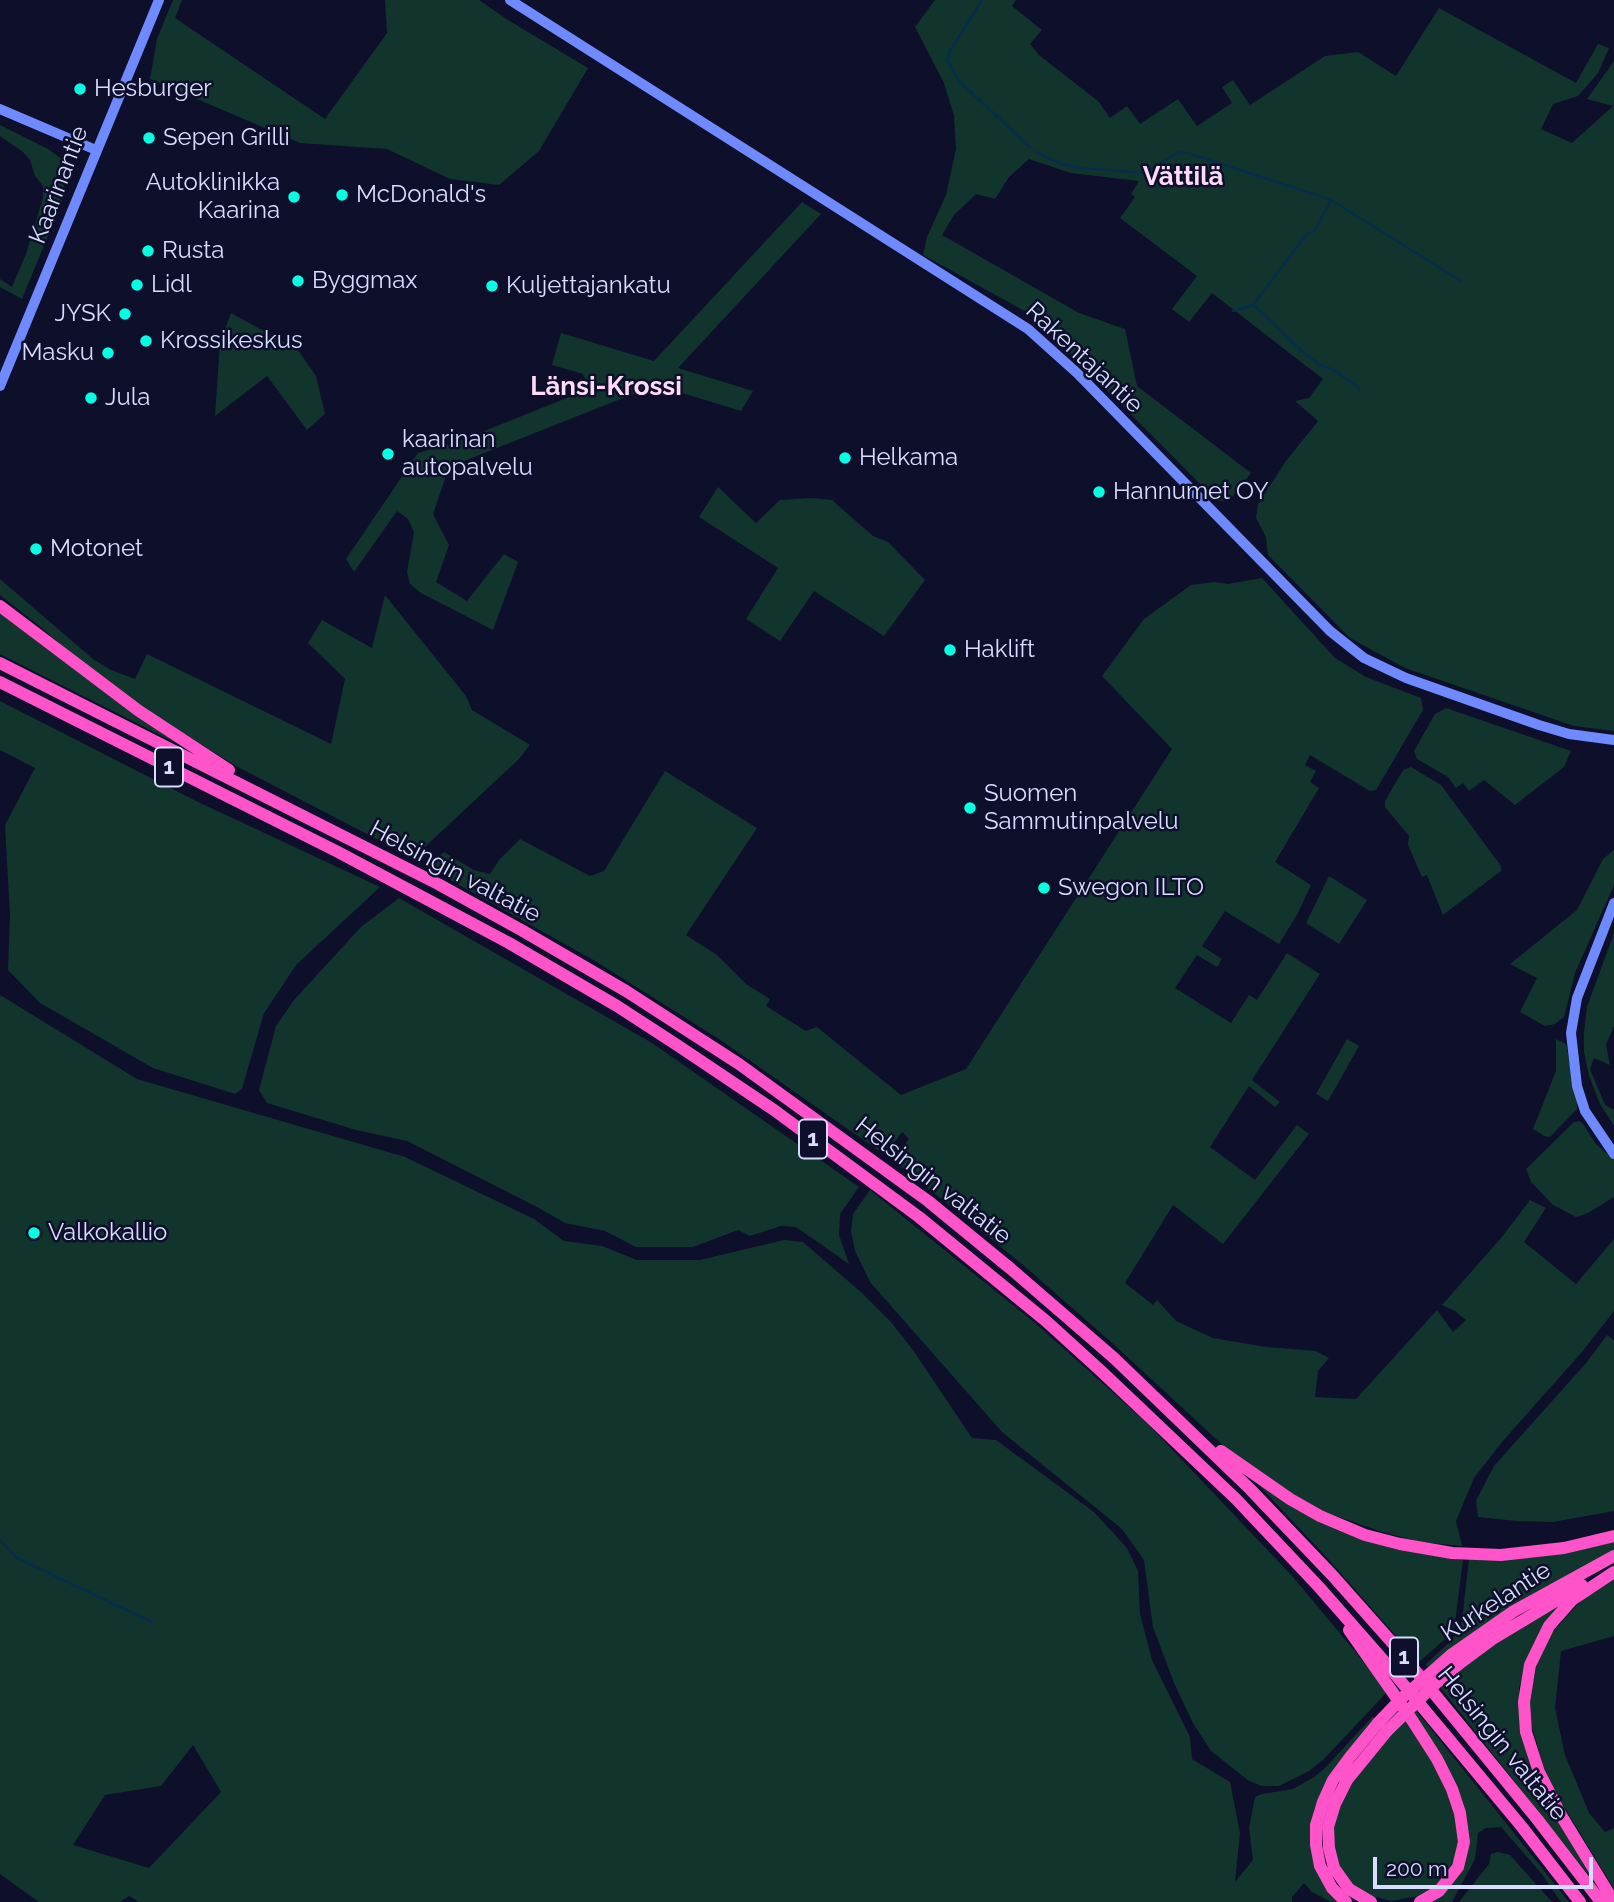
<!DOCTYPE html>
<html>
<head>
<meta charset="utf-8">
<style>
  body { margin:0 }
  #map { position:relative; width:1614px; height:1902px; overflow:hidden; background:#0e0f2b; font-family:Raleway,sans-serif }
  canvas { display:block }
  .scale { position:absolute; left:1373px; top:1857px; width:220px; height:32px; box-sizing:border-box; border:4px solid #d8dcff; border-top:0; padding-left:9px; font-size:21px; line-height:24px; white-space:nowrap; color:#d8dcff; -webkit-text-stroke:5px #0e0f2b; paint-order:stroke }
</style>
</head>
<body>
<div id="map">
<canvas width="1614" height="1902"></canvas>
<div class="scale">200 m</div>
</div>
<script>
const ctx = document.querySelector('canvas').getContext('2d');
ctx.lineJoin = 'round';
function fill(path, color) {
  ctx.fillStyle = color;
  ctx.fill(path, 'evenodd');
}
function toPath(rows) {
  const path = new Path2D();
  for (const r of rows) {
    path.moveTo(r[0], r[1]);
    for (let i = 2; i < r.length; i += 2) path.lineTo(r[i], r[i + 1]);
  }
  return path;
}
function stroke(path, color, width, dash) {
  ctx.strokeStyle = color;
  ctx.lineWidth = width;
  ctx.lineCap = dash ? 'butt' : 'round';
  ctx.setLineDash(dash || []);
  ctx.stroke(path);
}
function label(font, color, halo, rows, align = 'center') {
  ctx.font = font + ' Raleway,sans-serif';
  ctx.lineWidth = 5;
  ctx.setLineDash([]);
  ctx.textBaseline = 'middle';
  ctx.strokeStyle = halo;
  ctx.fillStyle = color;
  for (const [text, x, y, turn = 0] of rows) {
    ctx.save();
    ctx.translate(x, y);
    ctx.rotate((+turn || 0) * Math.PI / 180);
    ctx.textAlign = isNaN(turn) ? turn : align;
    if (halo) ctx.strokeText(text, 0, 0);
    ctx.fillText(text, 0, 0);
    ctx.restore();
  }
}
const green = toPath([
  [173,0,182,0,175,18,325,119,387,33,385,0,479,0,508,20,588,68,539,151,499,185,450,179,387,149,300,143,150,79,157,39],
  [935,0,1016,0,1012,6,1042,30,1030,44,1039,55,1098,101,1110,118,1127,106,1140,124,1178,99,1197,126,1232,103,1222,87,1233,80,1250,105,1325,56,1358,52,1396,76,1439,8,1576,83,1598,44,1609,48,1598,73,1578,96,1553,104,1541,129,1572,143,1613,106,1587,99,1614,61,1614,731,1574,726,1405,668,1350,638,1268,555,1266,537,1256,518,1258,504,1286,461,1318,421,1295,401,1309,398,1323,379,1212,293,1189,322,1172,309,1197,276,1120,218,1135,197,1131,194,1139,181,1071,173,1029,159,1009,177,995,199,976,194,954,215,942,235,1079,313,1125,329,1137,386,1251,473,1229,501,1217,501,1032,315,923,255,927,237,946,195,956,149,954,116,944,83,915,27],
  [0,125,48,149,66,162,64,187,59,198,62,201,22,299,0,287,0,279,12,287,26,254,43,198,43,186,35,176,30,160,23,152,0,136],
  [802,202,821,214,678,368,753,391,741,411,656,385,449,467,433,514,449,545,436,582,467,601,504,554,518,562,493,630,421,593,410,584,407,572,414,532,408,519,397,511,354,572,346,559,418,453,457,442,589,389,583,374,552,365,561,333,654,361],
  [231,313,298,350,316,376,325,414,307,430,267,376,215,416,220,342],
  [718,487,756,523,780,500,811,498,832,500,873,536,888,542,925,580,884,636,814,591,780,641,746,619,778,568,699,517],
  [1262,578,1335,658,1366,677,1421,698,1423,710,1376,790,1370,791,1310,755,1305,765,1316,771,1310,782,1319,788,1275,862,1311,885,1298,913,1279,944,1225,911,1202,946,1222,959,1217,967,1197,955,1175,988,1231,1023,1249,995,1257,1000,1287,953,1320,974,1252,1080,1280,1102,1275,1107,1249,1086,1210,1147,1255,1180,1297,1125,1309,1134,1223,1244,1173,1205,1125,1283,1153,1305,1157,1300,1176,1321,1213,1338,1266,1347,1316,1351,1329,1358,1318,1371,1315,1397,1356,1399,1437,1310,1453,1332,1466,1320,1455,1311,1442,1305,1502,1237,1530,1200,1546,1208,1524,1242,1576,1284,1614,1239,1614,1311,1582,1352,1502,1442,1474,1478,1456,1521,1462,1546,1420,1542,1379,1531,1328,1513,1282,1489,1240,1461,1110,1341,1022,1264,893,1160,909,1139,902,1132,885,1155,719,1039,595,961,427,867,444,852,474,870,490,874,500,859,520,839,590,876,604,871,665,771,757,828,686,935,717,955,746,984,770,999,766,1006,806,1031,817,1027,901,1095,966,1069,1172,749,1102,676,1144,619,1191,585,1214,582,1228,584],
  [0,579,93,659,111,670,135,679,147,654,331,744,345,679,308,643,322,620,372,648,385,595,466,696,472,710,530,745,519,759,413,858,236,766,135,703,79,661,42,628,0,595],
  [0,609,186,748,0,654],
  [0,701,196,801,380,887,296,965,264,1013,242,1089,235,1094,153,1068,40,1003,8,970,10,915,5,825,35,768,0,750],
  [1446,708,1571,751,1564,767,1515,805,1484,780,1469,791,1463,783,1456,788,1448,777,1417,759,1414,751,1435,714],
  [1411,767,1441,785,1501,866,1501,871,1443,915,1427,875,1422,877,1408,845,1409,836,1385,807,1385,801,1403,770],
  [1614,850,1614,885,1575,973,1564,1017,1555,1024,1545,1026,1520,1012,1537,978,1510,964,1577,910,1603,859],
  [1329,876,1367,900,1339,944,1306,923],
  [399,898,652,1043,859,1187,840,1214,839,1235,849,1264,796,1227,781,1226,750,1236,738,1230,693,1247,636,1247,605,1231,565,1223,539,1208,407,1141,356,1130,267,1103,259,1090,276,1026,294,1000,361,927],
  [1614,933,1614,1026,1606,1045,1610,1065,1594,1058,1590,1069,1605,1105,1614,1110,1614,1126,1600,1104,1589,1076,1584,1052,1584,1033,1587,1007],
  [0,995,137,1079,405,1157,534,1219,564,1241,602,1246,637,1260,700,1260,784,1240,803,1242,862,1293,890,1321,913,1350,972,1438,996,1440,1094,1512,1127,1548,1138,1571,1140,1614,1152,1660,1190,1737,1192,1759,1230,1782,1240,1833,1235,1882,1253,1860,1249,1828,1255,1797,1262,1794,1293,1789,1314,1777,1325,1768,1373,1716,1375,1720,1322,1792,1314,1809,1311,1828,1339,1902,1331,1902,1312,1892,1304,1883,1292,1897,1292,1902,139,1902,129,1896,120,1902,39,1902,0,1874],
  [193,1745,221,1792,149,1868,73,1845,105,1795,161,1786],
  [1347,1039,1359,1046,1328,1101,1316,1094],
  [1556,1039,1566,1044,1577,1100,1577,1109,1550,1137,1544,1136,1533,1129,1556,1071],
  [1579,1121,1583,1124,1596,1144,1614,1160,1614,1197,1588,1213,1576,1217,1553,1205,1531,1182,1526,1169,1574,1122],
  [870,1190,1034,1322,1147,1423,1293,1577,1368,1667,1387,1692,1323,1760,1309,1771,1279,1786,1262,1786,1249,1781,1211,1751,1193,1723,1174,1683,1153,1627,1144,1560,1122,1529,1002,1432,870,1282,855,1251,851,1231,853,1214],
  [1607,1335,1614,1340,1614,1511,1553,1522,1517,1521,1478,1517,1476,1501,1494,1466,1587,1362],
  [1253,1479,1411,1550,1463,1560,1455,1622,1452,1633,1419,1662,1329,1560],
  [1614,1540,1614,1551,1460,1643,1428,1667,1425,1665,1454,1638,1462,1621,1469,1559],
  [1614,1579,1614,1636,1561,1651,1555,1708,1565,1755,1589,1813,1605,1832,1614,1828,1614,1889,1557,1795,1543,1765,1530,1719,1530,1697,1539,1654,1551,1634,1584,1598],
  [1577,1592,1528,1657,1519,1688,1521,1719,1598,1887,1440,1687,1478,1654],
  [1415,1709,1569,1902,1561,1902,1541,1873,1501,1827,1486,1828,1478,1833,1475,1859,1452,1902,1430,1902,1440,1895,1468,1832,1412,1713],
  [1406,1719,1421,1740,1452,1801,1460,1842,1455,1859,1438,1885,1418,1896,1391,1901,1364,1894,1356,1889,1341,1871,1335,1855,1333,1822,1339,1803,1360,1768],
  [1498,1852,1510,1855,1552,1902,1459,1902,1489,1864,1491,1854]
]);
const stream = toPath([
  [982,0,950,51,947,60,959,81,1030,147],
  [1036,152,1061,164,1080,168,1145,173,1178,152,1191,154,1331,200,1461,281],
  [1254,305,1302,351,1320,365,1334,370,1360,389],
  [1233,311,1253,305,1306,235,1315,230,1331,200],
  [0,1540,17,1558,152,1622]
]);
const secondary = toPath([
  [510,0,1028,329,1077,373,1330,631,1364,658,1406,678,1539,725,1569,734,1614,740],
  [0,109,96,150],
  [0,386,159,0],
  [1614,903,1577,998,1571,1033,1577,1086,1585,1111,1614,1154]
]);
const highway = toPath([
  [0,606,139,711,229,770],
  [0,663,438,884,523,931,626,991,739,1064,928,1201,1011,1269,1114,1358,1250,1489,1333,1576,1396,1647,1537,1819,1601,1902],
  [0,682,338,852,509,943,617,1006,677,1045,774,1110,919,1217,1046,1321,1101,1371,1236,1499,1319,1587,1384,1661,1522,1827,1580,1902],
  [1221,1451,1290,1499,1320,1516,1365,1535,1400,1544,1452,1553,1501,1555,1564,1548,1614,1536],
  [1349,1630,1412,1720,1437,1759,1452,1789,1460,1813,1464,1842,1458,1867,1439,1891,1420,1902],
  [1451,1655,1514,1611,1614,1556],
  [1459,1664,1494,1638,1582,1585],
  [1346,1902,1332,1888,1320,1866,1316,1845,1316,1825,1323,1802,1333,1780,1350,1757,1378,1723],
  [1371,1902,1349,1889,1334,1868,1329,1848,1328,1827,1335,1804,1347,1780,1387,1731],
  [1614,1902,1562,1817,1539,1772,1526,1732,1524,1702,1530,1665,1549,1626,1572,1600,1614,1572]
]);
const highwayBridge = toPath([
  [1378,1723,1402,1698,1451,1655],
  [1387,1731,1434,1685,1459,1664]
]);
const markers = [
  [80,89,7,"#04ffe4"],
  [149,138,7,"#04ffe4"],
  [342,195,7,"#04ffe4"],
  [294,197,7,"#04ffe4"],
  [148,251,7,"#04ffe4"],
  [298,281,7,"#04ffe4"],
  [137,285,7,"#04ffe4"],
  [492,286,7,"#04ffe4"],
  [125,314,7,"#04ffe4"],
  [146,341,7,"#04ffe4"],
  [108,353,7,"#04ffe4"],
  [91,398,7,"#04ffe4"],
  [388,454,7,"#04ffe4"],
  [845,458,7,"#04ffe4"],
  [1099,492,7,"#04ffe4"],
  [36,549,7,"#04ffe4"],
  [950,650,7,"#04ffe4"],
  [970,808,7,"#04ffe4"],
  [1044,888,7,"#04ffe4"],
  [34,1233,7,"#04ffe4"]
];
const shields = [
  [169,767,28],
  [813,1139,28],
  [1404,1657,28]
];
const shieldNames = [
  ["1",169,767],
  ["1",813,1139],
  ["1",1404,1657]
];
const poiNames = [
  ["Hesburger",94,89],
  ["Sepen Grilli",163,138],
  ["Autoklinikka",280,183,"right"],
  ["Kaarina",280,211,"right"],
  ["McDonald's",356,195],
  ["Rusta",162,251],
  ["Byggmax",312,281],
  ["Lidl",151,285],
  ["Kuljettajankatu",506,286],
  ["JYSK",111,314,"right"],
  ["Krossikeskus",160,341],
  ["Masku",94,353,"right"],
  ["Jula",105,398],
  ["kaarinan",402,440],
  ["autopalvelu",402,468],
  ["Helkama",859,458],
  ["Hannumet OY",1113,492],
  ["Motonet",50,549],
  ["Haklift",964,650],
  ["Suomen",984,794],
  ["Sammutinpalvelu",984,822],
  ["Swegon ILTO",1058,888],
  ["Valkokallio",48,1233]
];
const streetNames = [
  ["Kaarinantie",59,185,-69],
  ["Rakentajantie",1084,358,43],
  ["Helsingin valtatie",455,872,28],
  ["Helsingin valtatie",933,1181,38],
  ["Kurkelantie",1496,1602,-33],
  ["Helsingin valtatie",1502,1744,51]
];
const neighbourhoodNames = [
  ["Vättilä",1183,177],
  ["Länsi-Krossi",606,387]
];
fill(green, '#11352c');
stroke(stream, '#062e4c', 2.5);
stroke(secondary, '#6f89ff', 10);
stroke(highway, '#ff53c9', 12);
stroke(highwayBridge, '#ff53c9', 12);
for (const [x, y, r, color] of markers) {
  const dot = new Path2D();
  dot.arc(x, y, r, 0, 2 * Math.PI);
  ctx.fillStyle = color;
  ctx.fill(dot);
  stroke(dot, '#0e0f2b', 2.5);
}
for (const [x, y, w] of shields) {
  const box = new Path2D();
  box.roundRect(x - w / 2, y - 19.5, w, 39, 5);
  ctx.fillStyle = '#0e0f2b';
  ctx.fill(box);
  stroke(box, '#d8dcff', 2);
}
label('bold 23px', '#d8dcff', null, shieldNames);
label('24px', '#d8dcff', '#0e0f2b', poiNames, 'left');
label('24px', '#d8dcff', '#0e0f2b', streetNames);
label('bold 26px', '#ffdaf9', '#0e0f2b', neighbourhoodNames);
</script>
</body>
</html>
